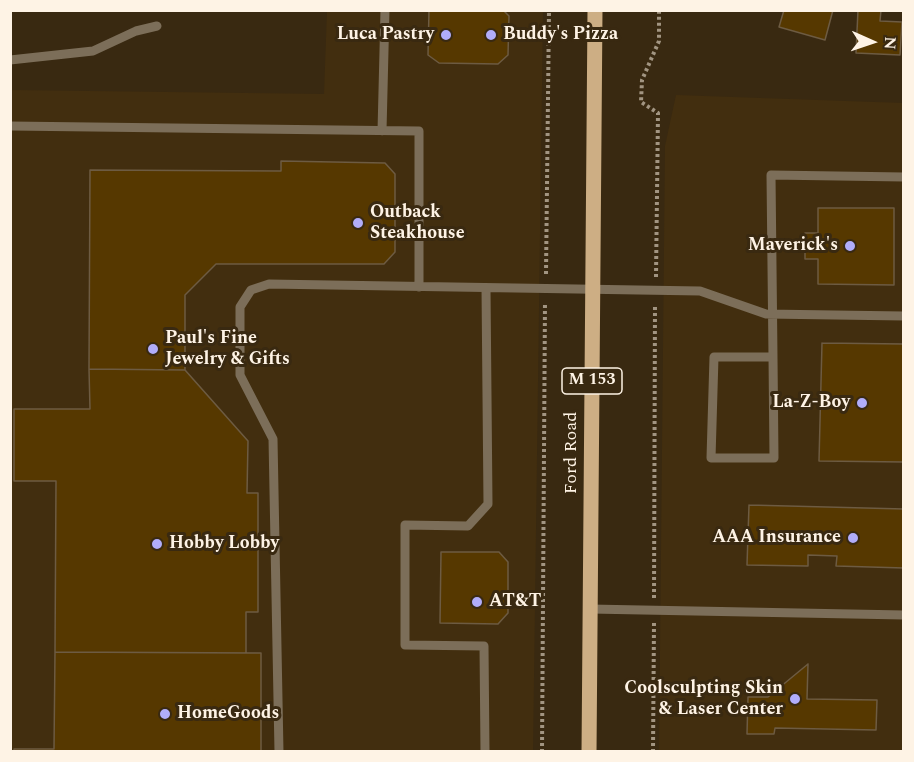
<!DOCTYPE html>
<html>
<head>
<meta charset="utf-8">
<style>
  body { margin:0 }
  #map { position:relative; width:914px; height:762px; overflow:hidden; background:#392911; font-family:Spectral,serif }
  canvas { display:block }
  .frame { position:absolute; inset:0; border:12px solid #fef3e5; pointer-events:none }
  .north { position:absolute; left:842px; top:12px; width:60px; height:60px; -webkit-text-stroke:4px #392911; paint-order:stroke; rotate:93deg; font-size:16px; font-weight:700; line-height:24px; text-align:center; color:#fef3e5 }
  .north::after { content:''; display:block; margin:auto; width:21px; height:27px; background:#fef3e5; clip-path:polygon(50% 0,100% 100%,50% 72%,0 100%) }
</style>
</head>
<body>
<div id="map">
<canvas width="914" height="762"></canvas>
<div class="frame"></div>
<div class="north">N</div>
</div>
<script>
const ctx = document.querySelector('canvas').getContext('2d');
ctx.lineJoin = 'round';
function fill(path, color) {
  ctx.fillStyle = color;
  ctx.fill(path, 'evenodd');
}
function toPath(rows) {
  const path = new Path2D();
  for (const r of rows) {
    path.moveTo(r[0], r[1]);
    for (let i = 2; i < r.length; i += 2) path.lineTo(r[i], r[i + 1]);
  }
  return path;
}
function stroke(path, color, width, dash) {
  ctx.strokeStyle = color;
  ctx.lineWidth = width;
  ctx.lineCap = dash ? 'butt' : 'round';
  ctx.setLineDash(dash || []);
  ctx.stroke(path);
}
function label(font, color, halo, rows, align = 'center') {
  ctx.font = font + ' Spectral,serif';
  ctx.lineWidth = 6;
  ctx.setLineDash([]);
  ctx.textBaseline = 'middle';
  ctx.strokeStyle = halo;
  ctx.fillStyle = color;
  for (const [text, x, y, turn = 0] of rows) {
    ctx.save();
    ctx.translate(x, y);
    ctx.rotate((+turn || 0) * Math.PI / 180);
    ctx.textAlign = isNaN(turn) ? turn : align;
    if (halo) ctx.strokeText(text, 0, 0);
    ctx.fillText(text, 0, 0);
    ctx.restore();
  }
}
const built = toPath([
  [327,11,543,11,533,751,11,752,11,90,324,94],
  [676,95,903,103,903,751,659,752,665,146]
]);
const building = toPath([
  [429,10,503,10,509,16,508,55,498,64,439,63,428,55,429,10],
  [784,10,833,10,825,40,779,27,784,10],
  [858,10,881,10,880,21,902,22,900,55,856,53,858,10],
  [281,161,385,163,395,174,395,252,384,264,216,264,185,295,185,370,89,369,90,170,281,171,281,161],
  [818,208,894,208,894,285,818,284,818,259,805,259,805,233,818,233,818,208],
  [822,343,904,344,904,462,819,461,822,343],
  [89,369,185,370,248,441,247,493,258,493,258,612,246,612,246,653,55,652,56,481,14,481,14,409,90,409,89,369],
  [749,505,904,509,904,568,836,566,837,556,808,555,808,566,747,565,749,505],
  [441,552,499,552,508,562,508,613,498,624,440,623,441,552],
  [55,652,261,653,261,752,14,752,14,749,54,749,55,652],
  [808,664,807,699,877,700,876,730,775,728,774,734,747,734,748,697,768,697,808,664]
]);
const path = toPath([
  [546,274,549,10],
  [656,277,658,113,641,102,642,80,659,41,659,10],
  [654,598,655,305],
  [542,752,545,302],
  [653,752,654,623]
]);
const service = toPath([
  [10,60,93,51,136,31,157,26],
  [10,126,419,131,419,287],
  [382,131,385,10],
  [773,357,714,357,711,458,774,458,773,357,771,175,904,177],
  [590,609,904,615],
  [279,752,273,439,240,375,240,307,251,290,269,284,700,291,766,314,904,316],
  [485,752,484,646,405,645,405,525,468,526,488,504,486,288]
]);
const primary = toPath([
  [589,752,595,10]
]);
const markers = [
  [446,35,6,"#b1adfa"],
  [491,35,6,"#b1adfa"],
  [358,223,6,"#b1adfa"],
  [850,246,6,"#b1adfa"],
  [153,349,6,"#b1adfa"],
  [862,403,6,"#b1adfa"],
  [853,538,6,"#b1adfa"],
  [157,544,6,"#b1adfa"],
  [477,602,6,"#b1adfa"],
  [795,699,6,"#b1adfa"],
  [165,714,6,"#b1adfa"]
];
const shields = [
  [592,381,60]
];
const shieldNames = [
  ["M 153",592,381]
];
const poiNames = [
  ["Luca Pastry",434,35,"right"],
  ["Buddy's Pizza",503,35],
  ["Outback",370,213],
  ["Steakhouse",370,234],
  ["Maverick's",838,246,"right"],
  ["Paul's Fine",165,339],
  ["Jewelry & Gifts",165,360],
  ["La-Z-Boy",850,403,"right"],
  ["AAA Insurance",841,538,"right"],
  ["Hobby Lobby",169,544],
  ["AT&T",489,602],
  ["Coolsculpting Skin",783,689,"right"],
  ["& Laser Center",783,710,"right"],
  ["HomeGoods",177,714]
];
const streetNames = [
  ["Ford Road",572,453,-90]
];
fill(built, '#422e0f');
fill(building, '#563800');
stroke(building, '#6d5b42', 1.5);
stroke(path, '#a29582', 4, [3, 3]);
stroke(service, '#7c6e59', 9);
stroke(primary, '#cdae84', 15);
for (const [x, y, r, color] of markers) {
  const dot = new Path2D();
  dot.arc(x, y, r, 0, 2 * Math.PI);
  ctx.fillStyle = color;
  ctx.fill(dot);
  stroke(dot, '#392911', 2);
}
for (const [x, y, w] of shields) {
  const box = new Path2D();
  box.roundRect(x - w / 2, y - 13, w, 26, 4.5);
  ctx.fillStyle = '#392911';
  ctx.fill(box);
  stroke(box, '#fef3e5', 1.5);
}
label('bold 16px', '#fef3e5', null, shieldNames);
label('bold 18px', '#fef3e5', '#392911', poiNames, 'left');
label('18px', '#fef3e5', '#392911', streetNames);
</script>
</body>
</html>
